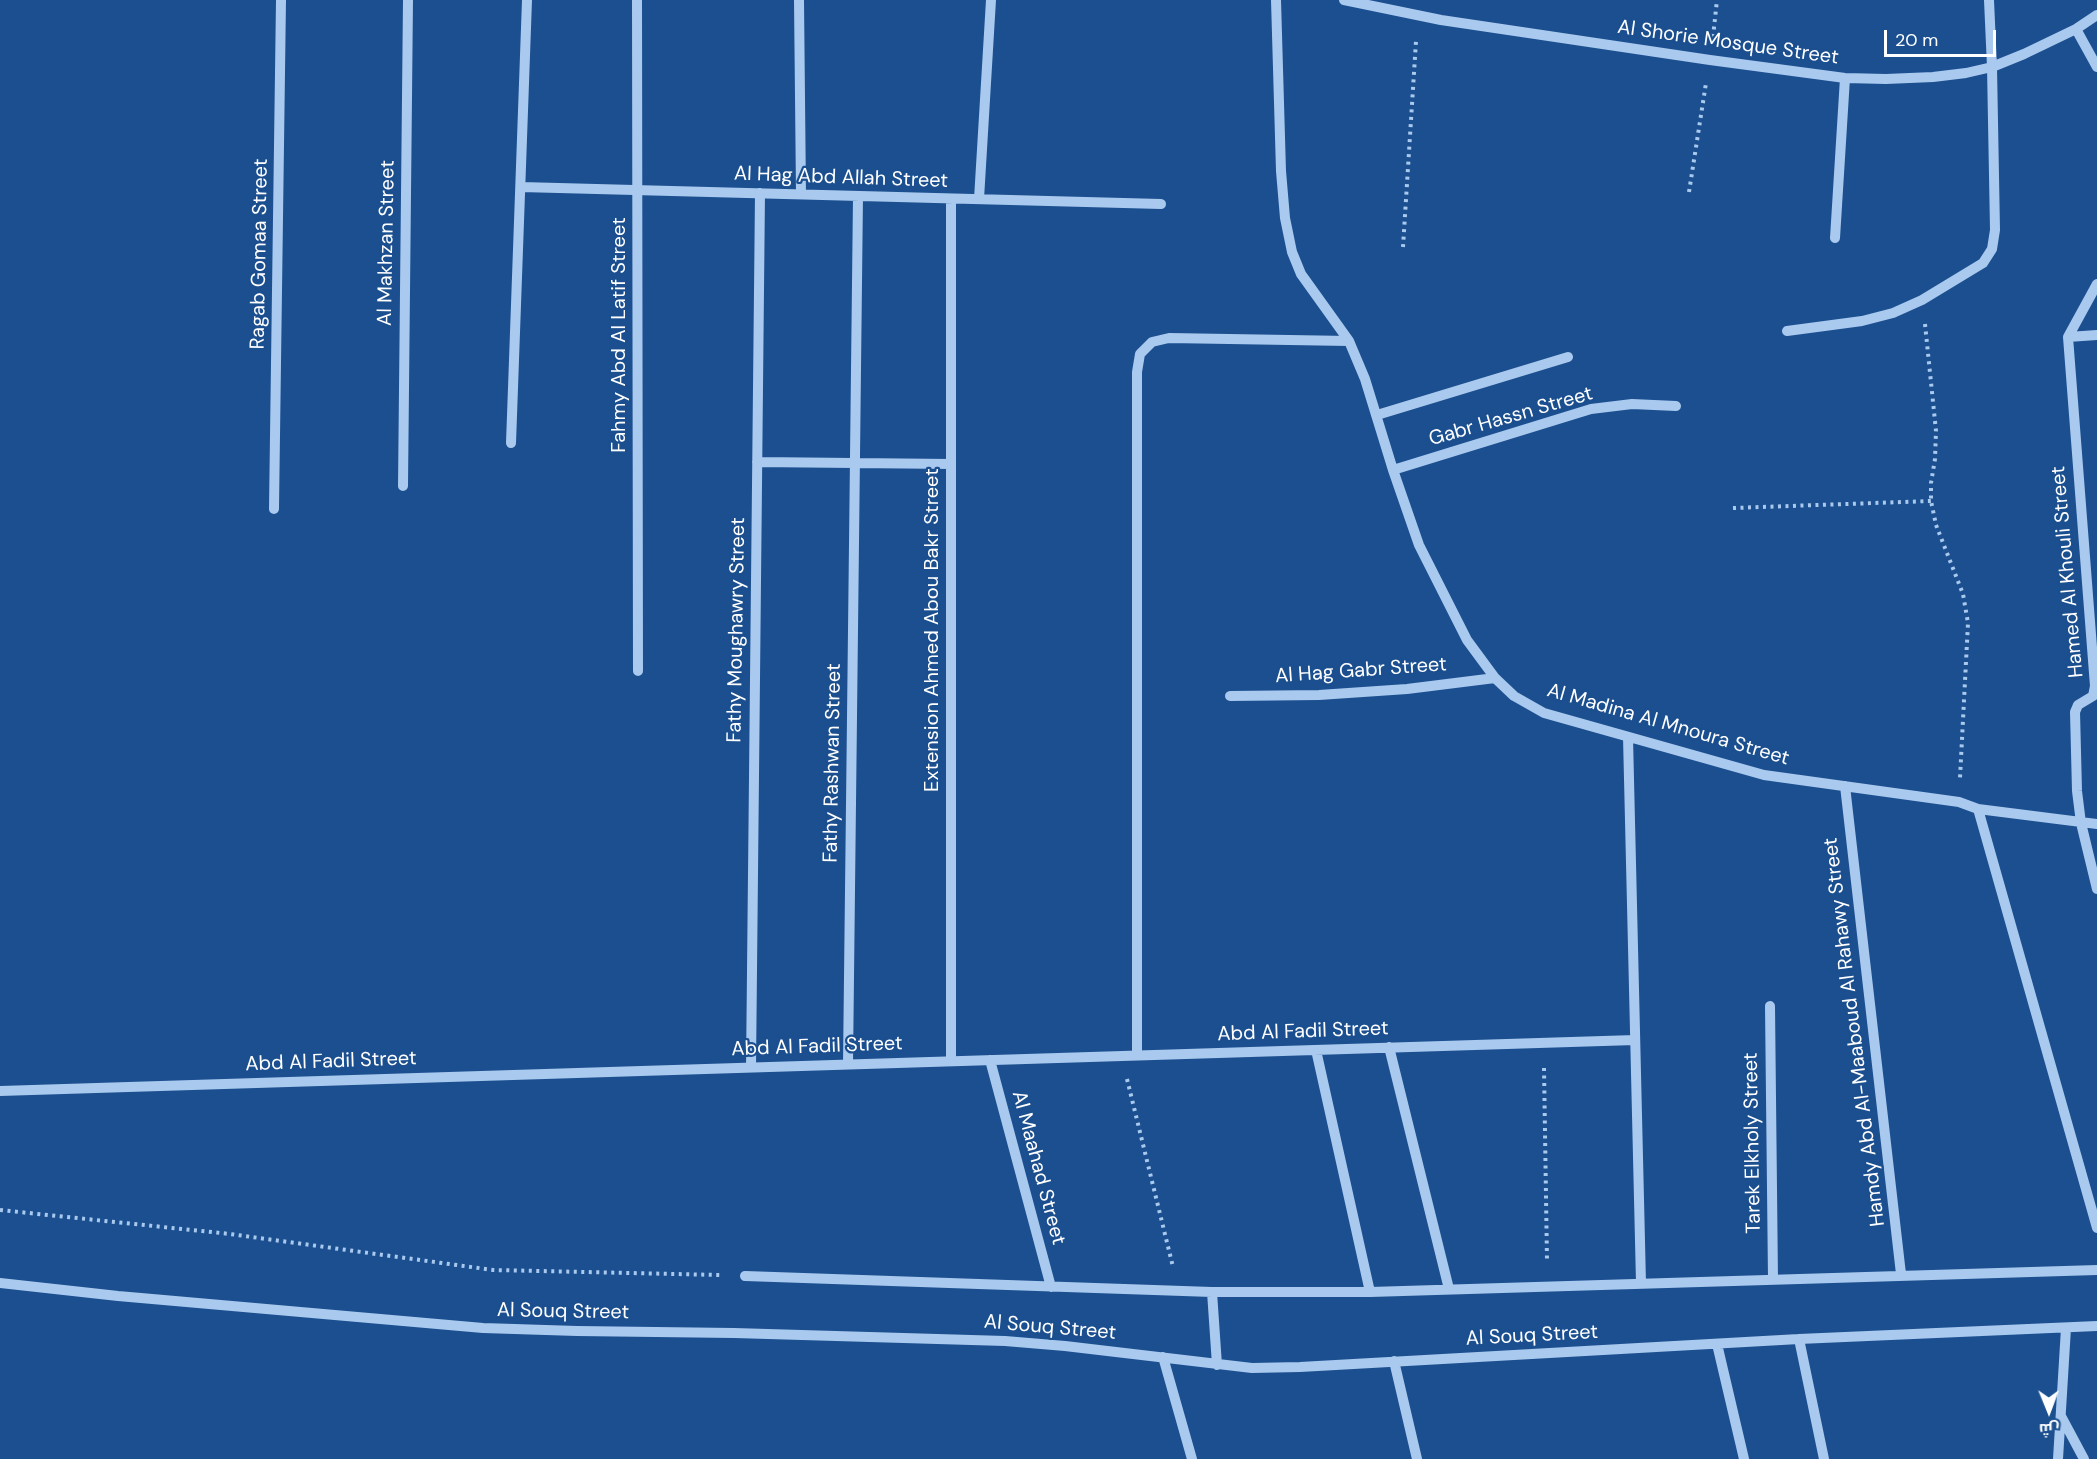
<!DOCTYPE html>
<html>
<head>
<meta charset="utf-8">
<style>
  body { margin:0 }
  #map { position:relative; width:2097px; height:1459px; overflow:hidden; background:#1b4f8f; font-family:"DM Sans",Cairo,sans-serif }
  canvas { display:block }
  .north { position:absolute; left:2019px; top:1381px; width:60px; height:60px; -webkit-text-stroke:4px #1b4f8f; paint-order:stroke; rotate:179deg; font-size:16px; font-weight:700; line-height:24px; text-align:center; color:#fff }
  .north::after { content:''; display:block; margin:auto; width:21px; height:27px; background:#fff; clip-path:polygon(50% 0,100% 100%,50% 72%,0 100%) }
  .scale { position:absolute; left:1884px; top:30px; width:112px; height:27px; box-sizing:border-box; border:3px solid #fff; border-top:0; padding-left:8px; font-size:18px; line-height:21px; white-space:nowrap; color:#fff; -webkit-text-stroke:4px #1b4f8f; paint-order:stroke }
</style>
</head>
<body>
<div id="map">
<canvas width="2097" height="1459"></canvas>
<div class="north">ش</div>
<div class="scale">20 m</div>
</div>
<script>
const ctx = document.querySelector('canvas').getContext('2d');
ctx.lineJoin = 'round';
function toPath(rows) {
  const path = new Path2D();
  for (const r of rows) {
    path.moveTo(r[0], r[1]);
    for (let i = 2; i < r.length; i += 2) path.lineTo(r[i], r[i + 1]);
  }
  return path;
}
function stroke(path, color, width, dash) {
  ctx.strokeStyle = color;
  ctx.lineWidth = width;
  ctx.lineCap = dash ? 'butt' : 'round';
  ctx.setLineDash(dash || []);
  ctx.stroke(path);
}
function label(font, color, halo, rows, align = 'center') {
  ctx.font = font + ' "DM Sans",sans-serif';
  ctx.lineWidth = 4.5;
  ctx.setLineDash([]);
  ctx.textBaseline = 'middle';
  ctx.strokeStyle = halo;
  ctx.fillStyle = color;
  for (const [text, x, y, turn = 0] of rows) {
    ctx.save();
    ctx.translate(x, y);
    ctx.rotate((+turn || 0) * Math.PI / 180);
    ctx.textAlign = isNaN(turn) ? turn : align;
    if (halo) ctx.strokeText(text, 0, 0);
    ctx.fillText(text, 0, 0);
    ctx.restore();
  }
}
const path = toPath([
  [1713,37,1717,0],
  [1689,192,1706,83],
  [1403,247,1416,41],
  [1925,324,1936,431,1935,459,1931,483,1931,501,1936,525,1963,594,1968,623,1960,778],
  [1733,508,1931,501],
  [1544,1068,1547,1261],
  [1127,1079,1173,1267],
  [0,1210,230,1234,493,1270,721,1275]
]);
const minor = toPath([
  [637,0,638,671],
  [799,0,801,194],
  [1276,0,1281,171,1285,218,1292,252,1301,274,1349,341,1365,379,1393,470,1419,545,1467,640,1495,678,1514,696,1544,713,1764,775,1959,802,1978,809,2097,824],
  [1344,0,1441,20,1710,60,1845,78,1886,79,1933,77,1966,73,1992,67,2024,54,2076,29,2097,15],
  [2076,29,2097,67],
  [521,187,1161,204],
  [979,199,991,0],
  [1835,238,1845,78],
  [2097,284,2068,337,2095,686,2093,696,2078,705,2075,712,2077,791,2081,823,2097,889],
  [1787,331,1862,321,1893,313,1922,300,1983,263,1992,249,1995,230,1992,67,1989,0],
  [2068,337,2097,335],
  [1377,415,1568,357],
  [511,443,527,0],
  [757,462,951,464],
  [1393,470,1591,409,1632,404,1676,406],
  [403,486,408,0],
  [274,509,281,0],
  [1230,696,1319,695,1407,689,1495,678],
  [1628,737,1641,1283],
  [1845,786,1901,1274],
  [1978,809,2097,1228],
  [1770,1006,1773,1280],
  [1389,1047,1449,1289],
  [1316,1050,1370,1292],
  [1137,1055,1137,372,1140,354,1152,342,1169,338,1349,341],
  [990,1060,1051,1287],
  [951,1061,951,199],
  [848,1064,858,196],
  [751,1067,760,193],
  [0,1091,1635,1040],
  [745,1276,1212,1292,1370,1292,2097,1270],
  [0,1283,118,1296,483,1328,577,1331,734,1333,1005,1341,1065,1346,1252,1368,1300,1367,1799,1339,2097,1326],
  [1212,1292,1217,1365],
  [1799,1339,1824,1459],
  [1717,1344,1744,1459],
  [1163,1357,1192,1459],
  [1394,1361,1417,1459],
  [2061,1416,2084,1459],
  [2058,1459,2066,1328]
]);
const streetNames = [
  ["Al Shorie Mosque Street",1728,43,8],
  ["Al Hag Abd Allah Street",841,178,2],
  ["Al Makhzan Street",387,243,-89],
  ["Ragab Gomaa Street",260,254,-89],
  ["Fahmy Abd Al Latif Street",620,335,-90],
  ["Gabr Hassn Street",1511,417,-16],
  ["Hamed Al Khouli Street",2068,572,-95],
  ["Fathy Moughawry Street",737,630,-89],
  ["Extension Ahmed Abou Bakr Street",933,630,-90],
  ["Al Hag Gabr Street",1361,671,-4],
  ["Al Madina Al Mnoura Street",1668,725,16],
  ["Fathy Rashwan Street",833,763,-89],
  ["Abd Al Fadil Street",1303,1032,-2],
  ["Hamdy Abd Al-Maaboud Al Rahawy Street",1855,1032,-97],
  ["Abd Al Fadil Street",817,1047,-2],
  ["Abd Al Fadil Street",331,1062,-2],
  ["Tarek Elkholy Street",1753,1143,-91],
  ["Al Maahad Street",1038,1168,75],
  ["Al Souq Street",563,1312,1],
  ["Al Souq Street",1050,1328,5],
  ["Al Souq Street",1532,1336,-3]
];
stroke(path, '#a9c9ee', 4, [3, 4.5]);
stroke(minor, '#a9c9ee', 10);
label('20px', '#fff', '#1b4f8f', streetNames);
</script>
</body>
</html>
